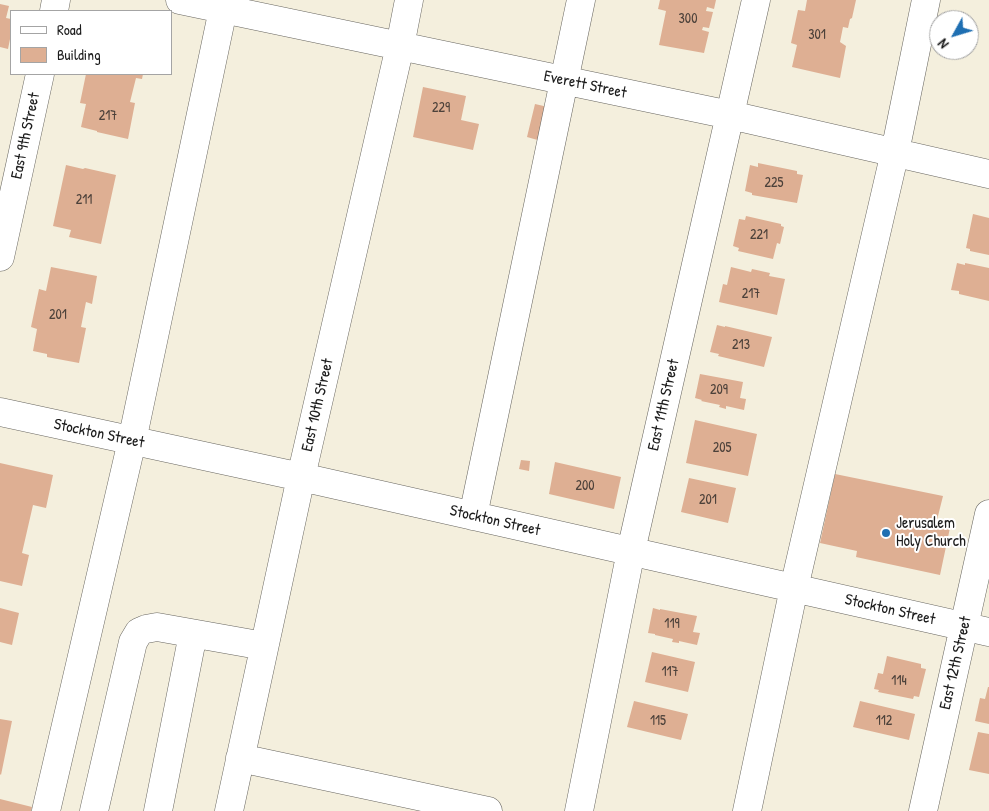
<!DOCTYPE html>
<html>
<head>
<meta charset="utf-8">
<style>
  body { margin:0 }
  #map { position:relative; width:989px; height:811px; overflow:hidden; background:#f4efdd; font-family:"Patrick Hand",sans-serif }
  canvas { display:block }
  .legend { position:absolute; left:10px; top:10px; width:162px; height:65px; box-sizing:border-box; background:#fff; border:1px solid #a4a4a4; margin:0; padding:6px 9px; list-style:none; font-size:15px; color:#1c1c1c }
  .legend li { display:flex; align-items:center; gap:10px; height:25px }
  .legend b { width:25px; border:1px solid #a4a4a4 }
  .north { position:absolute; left:929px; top:10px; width:50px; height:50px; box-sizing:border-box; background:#fff; border:1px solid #a4a4a4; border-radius:50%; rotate:231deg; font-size:14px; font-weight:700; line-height:20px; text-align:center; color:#1c1c1c }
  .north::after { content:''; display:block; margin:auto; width:18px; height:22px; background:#1f6fb2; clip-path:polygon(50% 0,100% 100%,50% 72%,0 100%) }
</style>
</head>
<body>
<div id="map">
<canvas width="989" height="811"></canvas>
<ul class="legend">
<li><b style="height:6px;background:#fff"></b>Road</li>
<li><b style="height:14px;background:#deaf93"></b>Building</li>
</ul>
<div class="north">N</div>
</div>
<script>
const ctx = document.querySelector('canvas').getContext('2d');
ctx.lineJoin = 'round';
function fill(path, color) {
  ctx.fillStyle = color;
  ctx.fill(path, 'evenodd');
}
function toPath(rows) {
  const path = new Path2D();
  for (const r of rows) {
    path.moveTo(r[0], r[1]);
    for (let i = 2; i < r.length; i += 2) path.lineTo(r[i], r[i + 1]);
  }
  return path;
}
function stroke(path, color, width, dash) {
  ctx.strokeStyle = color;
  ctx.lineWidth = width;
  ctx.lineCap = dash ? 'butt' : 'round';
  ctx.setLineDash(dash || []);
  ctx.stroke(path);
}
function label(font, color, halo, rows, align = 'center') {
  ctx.font = font + ' "Patrick Hand",sans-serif';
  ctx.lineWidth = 4;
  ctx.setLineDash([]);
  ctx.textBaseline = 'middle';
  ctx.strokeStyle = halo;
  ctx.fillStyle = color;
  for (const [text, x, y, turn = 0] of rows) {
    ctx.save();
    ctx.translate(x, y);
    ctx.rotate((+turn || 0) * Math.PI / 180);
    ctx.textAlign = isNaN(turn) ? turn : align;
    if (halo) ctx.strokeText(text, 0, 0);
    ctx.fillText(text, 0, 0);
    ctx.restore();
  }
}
const building = toPath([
  [660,0,716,0,714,9,707,7,706,11,713,12,709,28,703,27,702,30,709,32,704,53,659,45,666,11,658,9],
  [807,0,856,0,852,18,850,19,848,28,843,27,840,42,846,46,840,78,792,67,797,45,791,43,798,10,805,11],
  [0,4,9,6,6,18,11,19,11,34,8,49,0,47],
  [86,74,143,74,142,79,136,78,130,102,135,103,128,139,97,132,97,131,81,127,86,104,80,103],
  [423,87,466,96,461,120,479,124,473,150,413,137],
  [535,104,548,107,541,141,527,137],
  [758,163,797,171,797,174,803,175,797,203,752,195,752,193,745,191,750,165,758,167],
  [66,165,83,169,85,168,116,175,101,244,69,237,71,230,53,226],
  [973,214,989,218,989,255,970,251,970,249,966,248],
  [746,216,781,224,781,226,784,227,780,244,777,243,773,259,738,251,739,248,733,246,739,219,745,220],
  [957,263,965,265,965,263,989,268,989,301,959,294,959,291,951,290],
  [51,267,97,276,92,304,86,302,81,327,86,328,79,363,47,357,47,354,33,351,37,329,31,327,39,289,46,291],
  [731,267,751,272,752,269,770,273,769,276,785,279,777,315,719,302,723,284,727,285],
  [717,325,725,327,725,326,772,337,764,367,718,356,719,354,710,352],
  [700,374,743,382,740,398,746,399,744,410,726,406,726,409,719,407,720,405,701,401,702,400,695,398],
  [695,420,757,434,748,476,686,463],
  [521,460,530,461,529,471,519,469],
  [555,462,621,477,614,509,549,494],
  [0,463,53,475,46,508,33,505,22,553,29,555,22,586,0,581],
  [835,474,943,496,937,520,951,523,940,575,856,557,857,551,820,543],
  [689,478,736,488,728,523,681,512],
  [0,608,19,613,12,645,0,642],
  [653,608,660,610,660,609,697,616,693,632,700,633,697,645,679,641,679,643,672,642,673,639,655,635,655,634,648,633],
  [652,652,695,662,688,692,645,682],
  [887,656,921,664,921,668,926,669,919,697,914,696,913,699,878,692,879,690,874,689,878,673,883,674],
  [988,687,989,687,989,724,975,721,980,698,985,699],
  [634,701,688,714,681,740,627,727],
  [860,701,915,714,909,740,853,727],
  [0,719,12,721,1,775,0,774],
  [978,732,989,734,989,774,969,770],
  [0,799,32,807,31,811,0,811]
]);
const minor = toPath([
  [180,0,730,115,989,174],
  [54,11,56,0],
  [0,257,40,74],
  [0,412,301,477,989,632],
  [473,516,581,0],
  [240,758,488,811],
  [46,811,132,441,225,0],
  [94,811,133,642,139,632,146,629,157,627,264,646],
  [158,811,193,634],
  [229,811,301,477,400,46,409,0],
  [579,811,631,551,756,0],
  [747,811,794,588,895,152,926,0],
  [923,811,989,514]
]);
const markers = [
  [886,533,5,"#1f6fb2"]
];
const numberNames = [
  ["300",688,19],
  ["301",817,35],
  ["229",441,108],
  ["217",108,116],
  ["225",774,183],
  ["211",84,200],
  ["221",759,235],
  ["217",751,294],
  ["201",58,315],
  ["213",741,345],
  ["209",719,390],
  ["205",722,448],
  ["200",585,486],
  ["201",708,500],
  ["119",672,624],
  ["117",670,672],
  ["114",899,681],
  ["115",658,721],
  ["112",884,721]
];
const streetNames = [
  ["Everett Street",585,85,12],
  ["East 9th Street",26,136,-78],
  ["East 10th Street",318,405,-77],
  ["East 11th Street",664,405,-77],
  ["Stockton Street",99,434,12],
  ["Stockton Street",495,521,13],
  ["Stockton Street",890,610,13],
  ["East 12th Street",956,663,-77]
];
const poiNames = [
  ["Jerusalem",896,524],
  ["Holy Church",896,542]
];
fill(building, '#deaf93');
stroke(minor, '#686660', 29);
stroke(minor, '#fff', 28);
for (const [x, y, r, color] of markers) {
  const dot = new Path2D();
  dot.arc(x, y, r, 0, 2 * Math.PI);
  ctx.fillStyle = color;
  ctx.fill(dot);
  stroke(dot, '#fff', 2);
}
label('14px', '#4c413a', null, numberNames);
label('16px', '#1c1c1c', '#fff', streetNames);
label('16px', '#1c1c1c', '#fff', poiNames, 'left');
</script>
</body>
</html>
